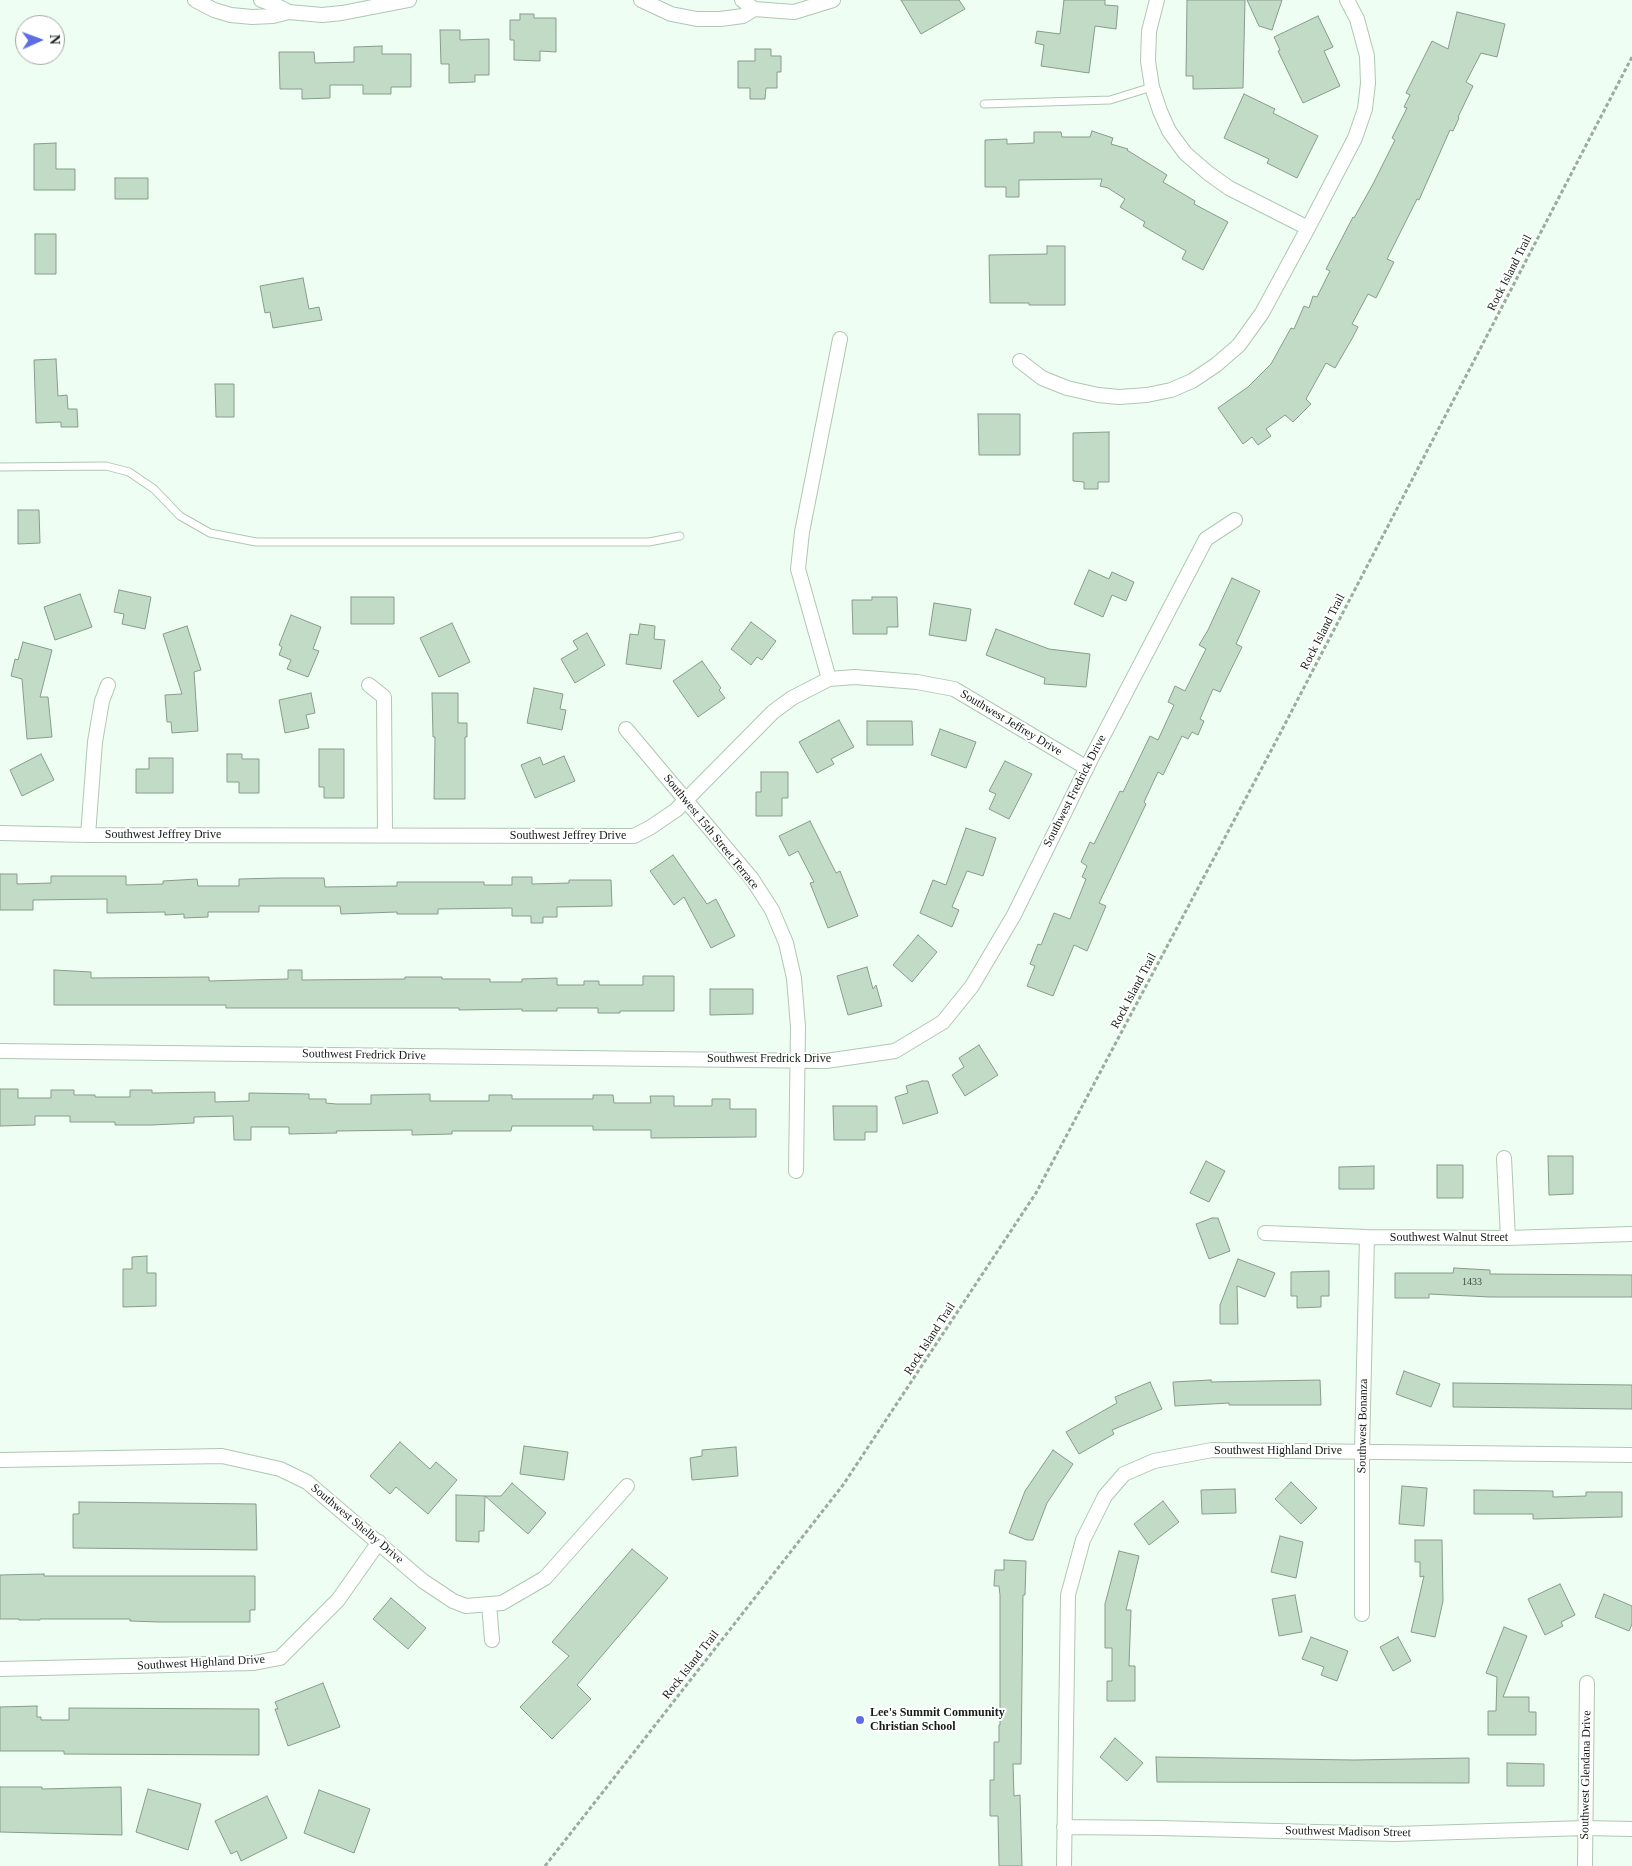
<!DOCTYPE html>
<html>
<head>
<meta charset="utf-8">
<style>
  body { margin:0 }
  #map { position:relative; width:1632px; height:1866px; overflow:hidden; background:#effef2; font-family:"Times New Roman",serif }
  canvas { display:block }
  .north { position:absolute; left:15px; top:15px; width:50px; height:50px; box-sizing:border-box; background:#fff; border:1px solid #a1a4a1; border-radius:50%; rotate:88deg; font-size:14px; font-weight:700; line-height:20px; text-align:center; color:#131c15 }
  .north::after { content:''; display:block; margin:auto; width:18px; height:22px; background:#5e6de5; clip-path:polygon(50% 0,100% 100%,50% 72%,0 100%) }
</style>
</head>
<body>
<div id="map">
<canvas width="1632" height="1866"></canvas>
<div class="north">N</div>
</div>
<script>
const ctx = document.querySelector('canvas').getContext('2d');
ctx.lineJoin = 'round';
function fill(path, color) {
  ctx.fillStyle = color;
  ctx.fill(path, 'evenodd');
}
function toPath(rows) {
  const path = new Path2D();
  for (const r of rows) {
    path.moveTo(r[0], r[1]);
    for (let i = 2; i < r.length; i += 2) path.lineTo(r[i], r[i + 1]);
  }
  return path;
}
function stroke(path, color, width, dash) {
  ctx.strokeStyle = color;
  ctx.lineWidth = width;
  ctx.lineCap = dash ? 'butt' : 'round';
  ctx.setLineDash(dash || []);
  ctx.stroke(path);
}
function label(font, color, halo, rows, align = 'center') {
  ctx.font = font + ' "Times New Roman",serif';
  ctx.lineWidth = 4;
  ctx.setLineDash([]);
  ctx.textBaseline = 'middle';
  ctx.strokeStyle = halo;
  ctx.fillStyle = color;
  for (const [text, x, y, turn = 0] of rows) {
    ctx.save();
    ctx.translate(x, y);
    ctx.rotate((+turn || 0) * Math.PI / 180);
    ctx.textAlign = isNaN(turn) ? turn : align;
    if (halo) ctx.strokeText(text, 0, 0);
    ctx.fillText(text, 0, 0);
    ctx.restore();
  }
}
const building = toPath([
  [901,0,959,0,965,9,921,34,901,0],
  [1064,0,1105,0,1105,5,1118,6,1116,29,1095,26,1089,73,1041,66,1044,45,1035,43,1037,31,1060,34,1064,0],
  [1187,0,1245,0,1243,88,1193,89,1193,76,1186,76,1187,0],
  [1247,0,1282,0,1272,30,1259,26,1247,0],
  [1457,12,1505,24,1497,57,1481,53,1466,82,1473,86,1458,117,1459,118,1453,131,1450,130,1419,200,1417,199,1387,259,1394,262,1376,298,1368,294,1352,324,1358,327,1353,337,1335,368,1326,363,1306,399,1311,404,1293,422,1285,415,1266,429,1271,436,1258,445,1252,437,1243,444,1218,408,1248,387,1271,364,1291,328,1294,329,1304,306,1309,308,1313,296,1317,297,1330,271,1326,269,1353,217,1354,218,1373,184,1395,140,1392,138,1407,108,1404,107,1410,95,1406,93,1432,41,1448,49,1457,12],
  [520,14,534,14,534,18,556,18,556,52,540,51,540,61,514,60,514,40,510,40,510,20,520,20,520,14],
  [1318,16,1333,47,1324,51,1340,86,1303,103,1278,51,1280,50,1274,37,1318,16],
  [440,30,460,30,460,40,489,39,489,75,475,75,475,82,449,83,449,64,441,64,440,30],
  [382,46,382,54,411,54,411,87,391,87,391,94,363,94,363,85,330,85,330,98,302,99,302,89,280,89,279,52,314,52,315,63,354,62,354,47,382,46],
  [755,49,771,49,771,56,781,56,781,72,777,72,777,88,766,88,765,99,750,99,750,88,738,88,738,61,755,61,755,49],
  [1244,94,1275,109,1273,113,1318,136,1297,178,1267,163,1269,159,1224,138,1244,94],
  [1092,131,1113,138,1111,144,1128,149,1127,150,1167,175,1163,182,1195,201,1194,204,1228,222,1203,270,1182,259,1186,251,1143,226,1145,222,1120,207,1125,199,1108,188,1100,186,1102,179,1019,180,1019,197,1006,197,1006,187,985,187,985,140,1007,139,1007,144,1034,143,1034,132,1061,132,1062,137,1090,137,1092,131],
  [56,143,56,169,75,169,75,190,34,190,34,144,56,143],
  [115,178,148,178,148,199,115,199,115,178],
  [35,234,56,234,56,274,35,274,35,234],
  [1047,246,1065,246,1065,305,1029,305,1029,303,990,303,989,255,1047,254,1047,246],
  [303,278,309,309,319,307,322,320,273,328,270,312,265,313,260,286,303,278],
  [56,359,58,396,67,395,68,409,77,409,78,427,61,427,61,422,36,423,34,360,56,359],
  [215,384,234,384,234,417,216,417,215,384],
  [978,414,1020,414,1020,455,979,455,978,414],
  [1109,432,1109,482,1098,482,1098,489,1084,489,1084,482,1073,481,1073,433,1109,432],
  [18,510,39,510,40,543,18,544,18,510],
  [1089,570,1109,579,1112,572,1134,582,1126,601,1112,595,1103,617,1074,604,1089,570],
  [1232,578,1260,591,1236,644,1242,647,1220,692,1213,689,1200,719,1204,721,1198,735,1192,732,1188,739,1182,736,1163,775,1158,772,1144,802,1146,804,1099,903,1106,906,1087,951,1074,945,1053,996,1027,986,1035,966,1030,964,1038,944,1041,945,1054,913,1070,919,1086,879,1082,877,1087,866,1081,862,1090,842,1094,844,1120,791,1123,792,1150,736,1158,740,1174,705,1168,702,1175,686,1185,691,1206,649,1199,645,1208,630,1232,578],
  [119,590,151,597,145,629,122,624,124,614,114,612,119,590],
  [80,594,92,627,55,640,44,607,80,594],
  [351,597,394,597,394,624,351,624,351,597],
  [872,597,897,597,898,627,887,627,887,634,853,634,852,600,872,600,872,597],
  [934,603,971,609,966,641,929,635,934,603],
  [291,615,321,627,313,649,319,651,308,677,287,669,291,660,279,655,282,647,279,645,291,615],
  [751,622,776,641,762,660,757,657,751,665,731,649,751,622],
  [452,623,470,662,439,677,420,638,452,623],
  [640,624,655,626,654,639,665,640,661,669,626,664,630,634,638,635,640,624],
  [187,626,201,670,194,672,198,731,172,733,171,722,167,722,165,695,182,694,163,634,187,626],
  [996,629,1049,649,1090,654,1086,687,1044,684,1045,678,986,655,996,629],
  [587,633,605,665,575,683,561,659,578,649,573,641,587,633],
  [23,642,52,650,40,697,48,697,52,737,27,739,22,679,11,676,15,659,18,660,23,642],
  [702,661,721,688,719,690,725,698,698,717,673,681,702,661],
  [534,688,563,694,560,709,566,710,562,730,527,723,534,688],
  [311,693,315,713,306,715,309,728,285,733,279,700,311,693],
  [432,693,458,693,458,723,467,723,467,737,465,737,465,799,434,799,435,737,433,737,432,693],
  [839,720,854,747,831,759,834,764,817,773,799,742,839,720],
  [867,721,912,721,913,745,867,745,867,721],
  [940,729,976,742,966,768,931,755,940,729],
  [319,749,344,749,344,798,324,798,324,787,319,787,319,749],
  [41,754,54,780,22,796,10,770,41,754],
  [227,754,242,754,242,759,259,759,259,793,239,793,239,782,227,782,227,754],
  [564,756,575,781,535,798,521,765,540,757,543,765,564,756],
  [149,758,173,758,173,793,136,793,136,769,149,769,149,758],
  [1005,761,1032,774,1009,819,989,809,996,794,989,791,1005,761],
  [761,772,788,772,788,798,782,798,782,816,756,816,756,792,761,792,761,772],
  [810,821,836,873,840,871,858,916,828,928,810,883,814,882,798,851,789,856,779,836,810,821],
  [966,828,996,838,983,876,967,871,952,907,959,910,952,927,920,913,933,880,946,885,966,828],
  [673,855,707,904,716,899,735,936,711,948,684,897,674,905,650,871,673,855],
  [0,874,17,874,17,884,51,883,51,876,126,876,126,885,163,884,163,881,197,879,198,886,239,886,239,879,280,878,324,878,325,887,397,886,397,882,484,882,484,885,512,885,512,877,532,877,532,884,569,883,569,880,611,880,612,906,557,907,557,917,543,917,543,923,531,923,531,916,512,916,512,908,438,909,438,914,397,914,397,912,341,914,340,906,259,906,259,912,208,912,208,917,184,918,184,914,165,915,165,912,107,913,107,899,33,900,33,910,0,910,0,874],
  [918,935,937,952,912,982,893,965,918,935],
  [867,967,873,989,876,985,882,1006,848,1015,837,976,867,967],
  [54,970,91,972,91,978,209,977,209,981,288,979,288,970,302,970,302,980,405,979,405,977,442,977,442,979,490,979,490,982,522,982,522,979,557,978,557,985,584,985,584,981,599,981,599,985,643,985,643,976,674,976,674,1011,620,1011,620,1013,598,1013,598,1008,557,1008,557,1011,522,1011,522,1009,459,1010,459,1008,226,1008,226,1005,54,1005,54,970],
  [710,989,753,989,753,1014,710,1015,710,989],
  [979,1045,998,1075,965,1096,952,1075,964,1067,959,1058,979,1045],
  [922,1081,928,1081,938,1113,903,1124,895,1097,908,1093,906,1086,922,1081],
  [0,1089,18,1089,18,1098,51,1098,51,1090,74,1090,74,1095,95,1095,95,1097,130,1097,130,1090,152,1090,152,1093,215,1092,215,1102,249,1101,249,1093,309,1094,309,1099,326,1099,326,1103,336,1104,371,1104,371,1095,430,1094,430,1101,489,1101,489,1095,512,1095,512,1099,593,1099,593,1095,613,1095,614,1103,651,1103,650,1096,674,1096,674,1106,712,1106,712,1099,730,1099,730,1109,756,1109,756,1137,651,1138,651,1130,593,1130,593,1126,512,1126,511,1131,452,1131,452,1134,412,1135,412,1130,336,1131,337,1133,289,1134,289,1127,251,1127,251,1140,234,1140,233,1116,194,1117,194,1123,152,1125,115,1125,115,1122,70,1122,70,1116,35,1116,35,1125,0,1126,0,1089],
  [833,1106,877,1106,877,1132,865,1132,865,1140,834,1140,833,1106],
  [1548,1156,1573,1156,1573,1194,1549,1195,1548,1156],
  [1206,1161,1225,1171,1209,1202,1190,1193,1206,1161],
  [1437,1165,1463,1165,1463,1198,1437,1198,1437,1165],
  [1374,1166,1374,1189,1339,1189,1339,1167,1374,1166],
  [1212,1218,1218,1218,1230,1251,1209,1259,1196,1224,1212,1218],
  [147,1256,147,1273,156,1273,156,1306,123,1307,123,1269,132,1269,132,1257,147,1256],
  [1238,1259,1275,1273,1265,1297,1237,1286,1238,1324,1220,1324,1220,1305,1238,1259],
  [1454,1268,1490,1270,1490,1274,1632,1275,1632,1297,1490,1297,1429,1294,1429,1298,1395,1298,1395,1273,1453,1273,1454,1268],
  [1329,1271,1329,1296,1321,1296,1321,1307,1297,1308,1297,1296,1291,1296,1291,1272,1329,1271],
  [1404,1371,1440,1384,1431,1407,1396,1394,1404,1371],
  [1211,1380,1211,1382,1320,1380,1321,1405,1229,1405,1229,1403,1175,1406,1173,1382,1211,1380],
  [1150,1382,1162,1409,1112,1430,1114,1434,1079,1454,1066,1432,1117,1403,1115,1397,1150,1382],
  [1453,1383,1632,1385,1632,1409,1453,1407,1453,1383],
  [400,1442,430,1469,436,1462,457,1480,428,1514,396,1487,390,1494,370,1476,400,1442],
  [524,1446,568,1452,564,1480,520,1474,524,1446],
  [736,1447,738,1476,692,1480,690,1458,702,1456,702,1450,736,1447],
  [1053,1450,1073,1464,1047,1503,1033,1540,1027,1540,1009,1533,1025,1491,1053,1450],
  [1291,1482,1317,1508,1301,1524,1275,1499,1291,1482],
  [512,1483,546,1513,528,1534,485,1496,501,1496,512,1483],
  [1402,1486,1427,1488,1424,1526,1399,1524,1402,1486],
  [1235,1489,1236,1513,1202,1514,1201,1490,1235,1489],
  [1474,1490,1553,1491,1553,1497,1586,1496,1586,1492,1622,1492,1622,1517,1533,1519,1533,1514,1474,1514,1474,1490],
  [456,1495,485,1496,484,1531,479,1531,479,1542,456,1541,456,1495],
  [1163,1501,1179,1522,1149,1545,1134,1524,1163,1501],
  [79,1502,256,1504,257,1550,73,1548,73,1514,79,1514,79,1502],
  [1280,1536,1303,1542,1296,1578,1271,1572,1280,1536],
  [1415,1540,1442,1540,1443,1601,1435,1637,1411,1632,1424,1576,1420,1577,1420,1562,1415,1562,1415,1540],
  [632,1549,668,1578,577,1685,591,1699,552,1739,520,1707,569,1656,552,1642,632,1549],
  [1119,1551,1139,1556,1126,1610,1131,1610,1129,1666,1135,1666,1135,1701,1107,1701,1107,1681,1112,1681,1112,1648,1105,1648,1105,1604,1119,1551],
  [1004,1560,1026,1561,1025,1595,1023,1595,1021,1764,1013,1764,1014,1796,1020,1795,1022,1866,999,1866,998,1816,990,1816,990,1780,994,1780,994,1742,999,1742,999,1725,1000,1725,1000,1595,999,1586,994,1586,995,1570,1004,1570,1004,1560],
  [44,1574,44,1576,255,1576,255,1610,250,1610,250,1622,159,1622,130,1621,130,1619,40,1619,40,1620,19,1620,19,1619,0,1619,0,1575,44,1574],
  [1560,1584,1575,1615,1561,1622,1563,1626,1545,1635,1528,1599,1560,1584],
  [1604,1594,1632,1606,1632,1624,1629,1631,1595,1617,1604,1594],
  [1295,1595,1302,1632,1279,1636,1272,1599,1295,1595],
  [391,1598,426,1628,408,1649,373,1619,391,1598],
  [1504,1627,1527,1636,1503,1697,1529,1697,1529,1712,1536,1712,1536,1735,1488,1735,1488,1711,1496,1711,1497,1677,1486,1673,1504,1627],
  [1311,1637,1348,1651,1337,1681,1321,1675,1324,1667,1302,1659,1311,1637],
  [1398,1637,1411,1661,1393,1671,1380,1647,1398,1637],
  [323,1683,340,1727,288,1746,275,1709,278,1709,275,1702,323,1683],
  [37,1706,37,1717,41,1717,41,1720,69,1720,69,1708,259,1709,259,1755,64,1754,64,1751,0,1751,0,1707,37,1706],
  [1115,1738,1143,1763,1127,1781,1100,1757,1115,1738],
  [1156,1757,1354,1760,1469,1758,1469,1783,1157,1782,1156,1757],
  [1507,1763,1544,1764,1544,1786,1507,1786,1507,1763],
  [0,1787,42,1787,42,1789,121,1787,122,1835,0,1832,0,1787],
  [148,1789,201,1804,188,1850,136,1832,148,1789],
  [319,1790,370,1809,354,1853,304,1833,319,1790],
  [267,1796,287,1838,241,1861,237,1851,231,1854,215,1821,267,1796]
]);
const path = toPath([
  [545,1866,843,1485,1036,1193,1273,747,1632,57]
]);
const service = toPath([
  [984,104,1110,100,1152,87],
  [0,467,106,466,129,472,154,489,180,516,210,533,256,542,649,542,680,536]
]);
const minor = toPath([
  [195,0,214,10,231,15,252,17,273,16,289,12,275,5,261,0],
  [641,0,671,14,697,19,720,19,743,16,754,9,742,0],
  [1157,0,1149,31,1148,61,1152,87,1160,111,1169,131,1185,153,1208,173,1229,188,1308,228],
  [754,9,794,12,833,0],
  [289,12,322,15,342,13,409,0],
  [1020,361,1042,378,1067,388,1098,395,1119,397,1147,395,1171,390,1192,381,1216,365,1239,345,1262,313,1308,228,1355,138,1365,109,1368,83,1367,56,1357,19,1347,0],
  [829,679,798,569,802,532,840,339],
  [369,685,384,697,385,835],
  [626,729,752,879,772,910,786,943,794,978,798,1027,796,1171],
  [0,833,88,835,634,836,651,827,676,810,773,712,792,698,829,679,855,677,917,682,954,689,1087,768],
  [88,835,95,742,102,701,108,685],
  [0,1051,826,1061,895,1051,943,1022,972,986,1014,915,1092,757,1206,539,1235,520],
  [1504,1158,1508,1238],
  [1265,1233,1367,1237,1508,1238,1632,1234],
  [0,1460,222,1456,280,1469,307,1482,423,1581,453,1601,466,1606,502,1603,545,1578,627,1486],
  [489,1604,492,1640],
  [1362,1614,1362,1451,1367,1237],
  [0,1669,254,1663,280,1658,338,1600,379,1542],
  [1064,1827,1159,1828,1395,1834,1585,1828,1632,1829],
  [1064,1866,1068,1595,1083,1540,1105,1496,1124,1474,1154,1461,1212,1450,1632,1455],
  [1585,1866,1587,1683]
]);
const markers = [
  [860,1720,5,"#5e6de5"]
];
const numberNames = [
  ["1433",1472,1282]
];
const streetNames = [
  ["Rock Island Trail",1510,273,-63],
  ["Rock Island Trail",1323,632,-63],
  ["Southwest Jeffrey Drive",1011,723,31],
  ["Southwest Fredrick Drive",1075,791,-63],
  ["Southwest 15th Street Terrace",711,832,51],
  ["Southwest Jeffrey Drive",163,835],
  ["Southwest Jeffrey Drive",568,836],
  ["Rock Island Trail",1134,991,-62],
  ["Southwest Fredrick Drive",364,1055,1],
  ["Southwest Fredrick Drive",769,1059],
  ["Southwest Walnut Street",1449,1238],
  ["Rock Island Trail",930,1339,-57],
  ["Southwest Bonanza",1363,1426,-89],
  ["Southwest Highland Drive",1278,1451],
  ["Southwest Shelby Drive",357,1524,40],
  ["Southwest Highland Drive",201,1663,-3],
  ["Rock Island Trail",691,1665,-52],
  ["Southwest Glendana Drive",1586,1775,-89],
  ["Southwest Madison Street",1348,1832,1]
];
const poiNames = [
  ["Lee's Summit Community",870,1713],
  ["Christian School",870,1727]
];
fill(building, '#c2dbc7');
stroke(building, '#869d8b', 1);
stroke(service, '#afc7b4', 9);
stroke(minor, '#afc7b4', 16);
stroke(path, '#9daaa0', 3, [4, 2.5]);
stroke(service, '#fff', 7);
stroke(minor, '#fff', 14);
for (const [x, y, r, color] of markers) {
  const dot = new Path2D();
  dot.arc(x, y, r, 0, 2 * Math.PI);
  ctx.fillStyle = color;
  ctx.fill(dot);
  stroke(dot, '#fff', 2);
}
label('10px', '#3f4c42', null, numberNames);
label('12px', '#131c15', '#fff', streetNames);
label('bold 12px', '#131c15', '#fff', poiNames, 'left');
</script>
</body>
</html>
